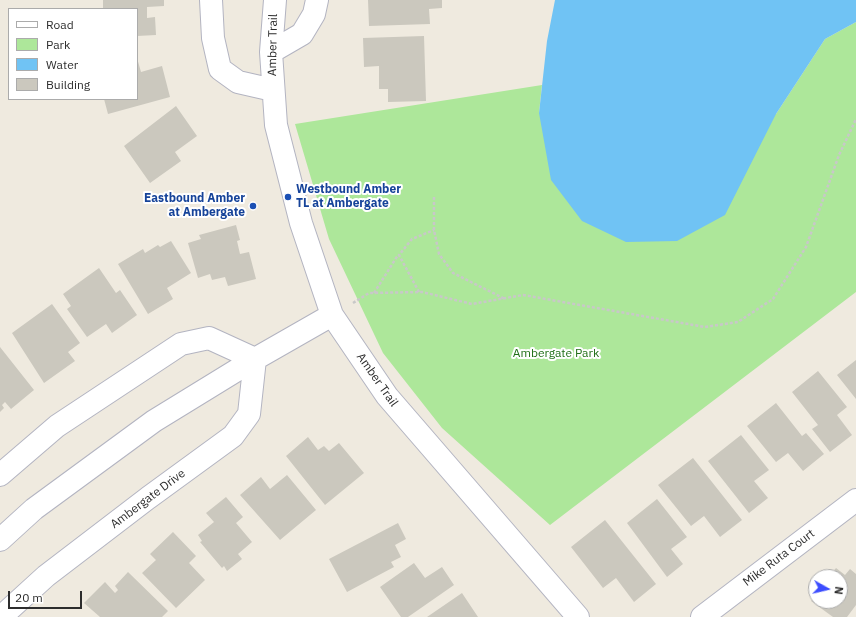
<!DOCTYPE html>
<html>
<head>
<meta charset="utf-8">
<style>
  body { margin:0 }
  #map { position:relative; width:856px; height:617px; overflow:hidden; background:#efeadf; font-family:"IBM Plex Sans",sans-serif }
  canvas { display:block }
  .legend { position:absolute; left:8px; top:8px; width:130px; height:92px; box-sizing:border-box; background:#fff; border:1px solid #ababab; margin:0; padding:5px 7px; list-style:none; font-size:12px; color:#2d2d2d }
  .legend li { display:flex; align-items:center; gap:8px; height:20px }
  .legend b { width:20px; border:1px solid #ababab }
  .north { position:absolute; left:808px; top:569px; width:40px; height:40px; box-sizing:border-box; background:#fff; border:1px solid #ababab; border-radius:50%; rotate:98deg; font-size:11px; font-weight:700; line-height:16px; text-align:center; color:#2d2d2d }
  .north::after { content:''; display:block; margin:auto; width:14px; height:18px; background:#3c4dff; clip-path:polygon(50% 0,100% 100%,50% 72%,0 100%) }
  .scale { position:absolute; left:8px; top:591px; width:74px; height:18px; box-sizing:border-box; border:2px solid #2d2d2d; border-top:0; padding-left:5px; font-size:12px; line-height:14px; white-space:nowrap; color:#2d2d2d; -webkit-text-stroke:3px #fff; paint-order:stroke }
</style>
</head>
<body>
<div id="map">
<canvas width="856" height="617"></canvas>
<ul class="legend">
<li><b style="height:5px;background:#fff"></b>Road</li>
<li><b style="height:11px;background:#ade79a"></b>Park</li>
<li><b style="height:11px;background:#70c3f4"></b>Water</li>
<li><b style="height:11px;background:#cbc8be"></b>Building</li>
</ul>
<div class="north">N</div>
<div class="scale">20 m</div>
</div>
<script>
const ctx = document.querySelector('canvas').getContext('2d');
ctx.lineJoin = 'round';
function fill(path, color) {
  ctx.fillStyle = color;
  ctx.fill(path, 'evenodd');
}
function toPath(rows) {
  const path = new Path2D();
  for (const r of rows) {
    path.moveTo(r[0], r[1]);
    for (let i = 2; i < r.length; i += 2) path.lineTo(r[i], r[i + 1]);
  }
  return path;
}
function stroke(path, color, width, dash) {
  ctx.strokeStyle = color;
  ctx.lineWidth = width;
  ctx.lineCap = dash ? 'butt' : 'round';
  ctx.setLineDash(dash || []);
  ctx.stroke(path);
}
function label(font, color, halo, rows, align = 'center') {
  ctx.font = font + ' "IBM Plex Sans",sans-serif';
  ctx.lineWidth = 4;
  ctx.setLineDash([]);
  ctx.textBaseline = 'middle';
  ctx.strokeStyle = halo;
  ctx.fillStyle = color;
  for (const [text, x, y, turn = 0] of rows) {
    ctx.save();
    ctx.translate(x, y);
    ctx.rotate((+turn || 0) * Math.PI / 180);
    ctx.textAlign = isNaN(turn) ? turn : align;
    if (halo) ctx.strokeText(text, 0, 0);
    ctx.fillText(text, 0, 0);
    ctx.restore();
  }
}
const green = toPath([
  [856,22,856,292,550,525,442,428,383,353,329,239,295,124,542,85,539,113,776,114,825,39]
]);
const water = toPath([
  [555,0,856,0,856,22,825,39,776,114,725,215,677,241,626,242,582,221,551,180,539,113,547,41]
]);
const building = toPath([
  [103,0,164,0,164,6,147,7,147,18,155,17,156,35,137,36,137,9,103,9],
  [368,0,442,0,442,8,429,9,430,24,369,26],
  [424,36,426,101,388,102,388,89,379,89,379,66,364,67,363,38],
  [137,58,141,72,162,66,170,97,108,114,104,99,137,99],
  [176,106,197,136,175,152,181,161,150,183,124,146],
  [236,225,240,240,237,241,240,254,249,252,256,279,228,286,225,277,212,280,210,274,198,278,188,243,201,239,199,235],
  [171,241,191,273,167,288,173,299,148,314,118,264,143,249,145,253,158,245,160,247],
  [99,268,116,293,120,290,137,315,112,333,106,324,87,337,67,309,71,306,63,294],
  [52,304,80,343,68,352,75,361,44,383,12,333],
  [0,347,34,390,11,409,5,402,2,405,4,408,0,412],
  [856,360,856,399,837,375],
  [818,371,847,407,837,415,852,435,830,452,812,429,818,425,792,392],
  [776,403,802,436,806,433,824,454,803,471,788,453,776,462,747,426],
  [741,435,769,470,754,481,768,498,749,513,708,461],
  [308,437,318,450,324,446,329,451,339,443,364,473,325,505,286,456],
  [693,458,742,520,720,537,704,516,691,526,658,485],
  [287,475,316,510,280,540,240,495,261,477,270,489],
  [226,497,243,517,236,523,252,542,238,554,242,559,227,571,224,566,222,568,200,542,202,541,198,535,214,522,206,513],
  [657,499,687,537,671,549,683,564,667,577,627,523],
  [605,520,656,584,634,602,616,578,603,588,571,547],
  [398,523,406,539,395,545,401,557,391,562,394,567,347,592,329,559],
  [173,532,196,556,189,563,205,580,176,608,142,573,156,560,150,554],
  [414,563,425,578,442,567,454,585,408,617,401,617,380,587],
  [836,568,845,575,850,569,856,574,856,605,847,617,833,617,811,601,816,595,816,601,840,601,840,577,829,577],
  [128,572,168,611,162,617,100,617,84,603,105,582,115,593,118,590,115,586],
  [462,593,478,617,427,617]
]);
const path = toPath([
  [434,197,434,230,439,254,453,273,505,299],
  [419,292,399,255,412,239,434,230],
  [374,293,398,255],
  [353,303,369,293,422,292,472,304,523,295,705,327,738,322,773,299,806,247,839,155,856,119]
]);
const minor = toPath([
  [211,0,213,38,220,69,238,82,273,90],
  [275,0,271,52,276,125,301,223,332,315,387,396,578,617],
  [271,52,302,34,314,14,317,0],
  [0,475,57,426,181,344,209,338,255,359,249,414,233,436,148,498,46,576,1,617],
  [0,540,34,509,154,421,255,359,332,315],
  [702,617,856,500]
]);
const markers = [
  [288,197,4,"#1a4fb4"],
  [253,206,4,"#1a4fb4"]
];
const streetNames = [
  ["Amber Trail",273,45,-89],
  ["Amber Trail",377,380,55],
  ["Ambergate Drive",148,499,-37],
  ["Mike Ruta Court",779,558,-37]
];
const transitNames = [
  ["Westbound Amber",296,190],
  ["TL at Ambergate",296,204],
  ["Eastbound Amber",245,199,"right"],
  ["at Ambergate",245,213,"right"]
];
const parkNames = [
  ["Ambergate Park",556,354]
];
fill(green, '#ade79a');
fill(water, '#70c3f4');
fill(building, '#cbc8be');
stroke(minor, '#b3b4c1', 24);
stroke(path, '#c8c8c8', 2.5, [3, 2]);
stroke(minor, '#fff', 22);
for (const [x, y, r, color] of markers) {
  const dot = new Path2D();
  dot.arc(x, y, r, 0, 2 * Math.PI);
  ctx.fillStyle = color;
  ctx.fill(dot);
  stroke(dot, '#fff', 1.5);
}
label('12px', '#2d2d2d', '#fff', streetNames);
label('bold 12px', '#164399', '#fff', transitNames, 'left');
label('12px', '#216f18', '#fff', parkNames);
</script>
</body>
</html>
